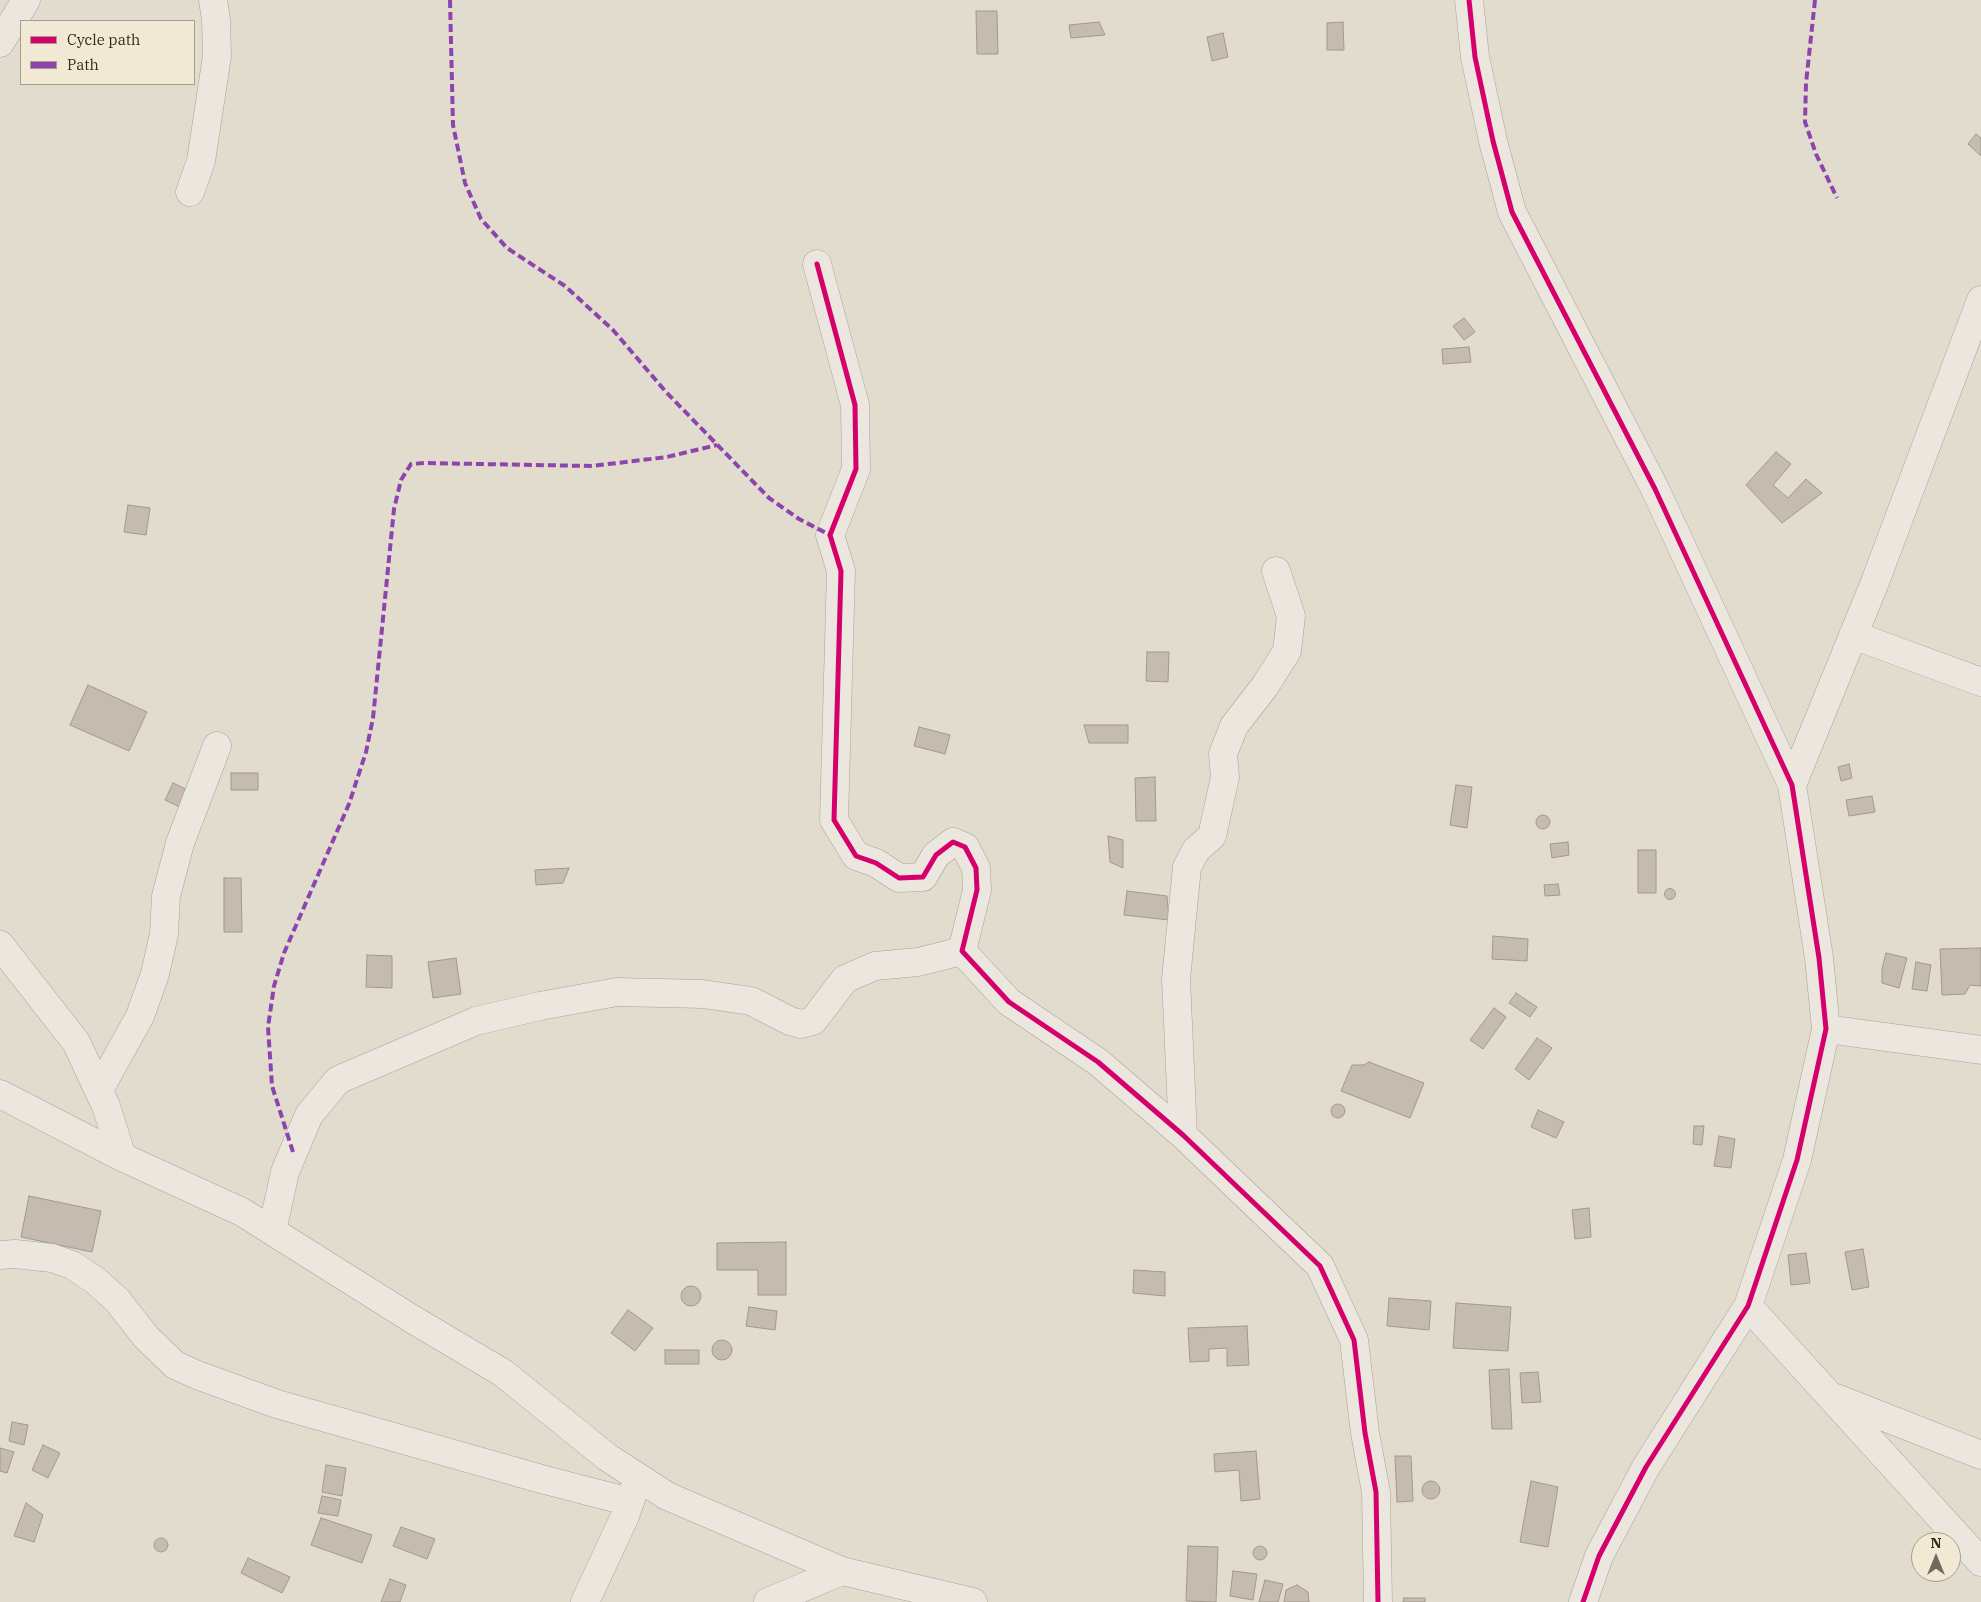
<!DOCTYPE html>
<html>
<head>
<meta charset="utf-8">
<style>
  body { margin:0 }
  #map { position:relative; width:1981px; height:1602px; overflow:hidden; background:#e2dccf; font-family:"IBM Plex Serif",serif }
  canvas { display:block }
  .legend { position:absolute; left:20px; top:20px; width:175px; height:65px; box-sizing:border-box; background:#f2e9d5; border:1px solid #a69d8d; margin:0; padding:6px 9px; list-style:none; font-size:15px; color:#352a20 }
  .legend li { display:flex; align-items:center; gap:10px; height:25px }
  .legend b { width:25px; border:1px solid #a69d8d }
  .north { position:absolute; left:1911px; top:1532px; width:50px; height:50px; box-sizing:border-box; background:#f2e9d5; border:1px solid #a69d8d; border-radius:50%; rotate:0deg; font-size:14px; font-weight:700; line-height:20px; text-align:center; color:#352a20 }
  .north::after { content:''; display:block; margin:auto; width:18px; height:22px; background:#72685d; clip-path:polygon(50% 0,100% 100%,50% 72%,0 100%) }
</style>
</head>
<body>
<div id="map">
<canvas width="1981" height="1602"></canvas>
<ul class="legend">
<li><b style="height:6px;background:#d6006c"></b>Cycle path</li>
<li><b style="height:6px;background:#8e44ad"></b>Path</li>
</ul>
<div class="north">N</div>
</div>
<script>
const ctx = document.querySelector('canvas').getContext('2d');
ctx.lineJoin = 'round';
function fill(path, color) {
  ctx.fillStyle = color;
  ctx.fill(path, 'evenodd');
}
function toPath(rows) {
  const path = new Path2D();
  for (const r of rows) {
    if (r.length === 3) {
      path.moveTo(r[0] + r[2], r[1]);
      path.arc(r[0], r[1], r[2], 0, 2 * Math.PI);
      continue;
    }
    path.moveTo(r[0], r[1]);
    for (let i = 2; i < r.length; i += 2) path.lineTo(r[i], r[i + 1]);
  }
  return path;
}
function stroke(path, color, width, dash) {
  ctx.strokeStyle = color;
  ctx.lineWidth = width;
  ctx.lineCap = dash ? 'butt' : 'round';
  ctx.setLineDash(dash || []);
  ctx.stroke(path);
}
const building = toPath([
  [976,11,997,11,998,54,977,54,976,11],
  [1099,22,1105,35,1071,38,1069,25,1099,22],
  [1343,22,1344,50,1327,50,1327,23,1343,22],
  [1223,33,1228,57,1212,61,1207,37,1223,33],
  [1976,134,1981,138,1981,156,1968,144,1976,134],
  [1464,318,1475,332,1464,340,1453,326,1464,318],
  [1469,347,1471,362,1443,364,1442,349,1469,347],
  [1776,452,1791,464,1773,485,1788,498,1806,479,1822,493,1782,523,1746,485,1776,452],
  [128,505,150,508,146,535,124,532,128,505],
  [1147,652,1169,652,1168,682,1146,681,1147,652],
  [88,685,147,712,129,751,70,725,88,685],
  [1084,725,1128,725,1128,743,1089,743,1084,725],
  [919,727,950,735,945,754,914,746,919,727],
  [1849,764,1852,778,1841,781,1838,767,1849,764],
  [231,773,258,773,258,790,231,790,231,773],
  [1155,777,1156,821,1136,821,1135,778,1155,777],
  [173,783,196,794,188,811,165,800,173,783],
  [1456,785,1472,787,1467,828,1450,825,1456,785],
  [1872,796,1875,812,1849,816,1846,800,1872,796],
  [1543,822,7],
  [1108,836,1123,840,1123,868,1110,862,1108,836],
  [1568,842,1569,855,1552,858,1550,844,1568,842],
  [1638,850,1656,850,1656,893,1638,893,1638,850],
  [569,868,563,883,536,885,535,870,569,868],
  [224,878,241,878,242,932,224,932,224,878],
  [1558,884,1560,895,1545,896,1544,885,1558,884],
  [1670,894,5.5],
  [1127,891,1167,896,1169,920,1124,915,1127,891],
  [1493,936,1528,939,1527,961,1492,959,1493,936],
  [1981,948,1981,986,1970,985,1965,994,1942,995,1940,949,1981,948],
  [1886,953,1907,958,1899,988,1882,983,1882,969,1886,953],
  [367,955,392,956,392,988,366,987,367,955],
  [456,958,461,994,433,998,428,962,456,958],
  [1916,962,1931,965,1927,991,1912,989,1916,962],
  [1516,993,1537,1007,1530,1017,1509,1003,1516,993],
  [1494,1008,1506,1017,1483,1049,1470,1040,1494,1008],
  [1537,1038,1552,1048,1529,1080,1515,1069,1537,1038],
  [1369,1062,1424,1083,1410,1118,1341,1091,1352,1065,1364,1065,1369,1062],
  [1338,1111,7],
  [1538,1110,1564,1122,1556,1138,1531,1127,1538,1110],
  [1694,1126,1704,1126,1702,1145,1693,1144,1694,1126],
  [1719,1136,1735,1139,1731,1168,1714,1166,1719,1136],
  [29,1196,101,1211,92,1252,21,1237,29,1196],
  [1589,1208,1591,1237,1575,1239,1572,1210,1589,1208],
  [786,1242,786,1295,758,1295,758,1270,717,1270,717,1243,786,1242],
  [1863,1249,1869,1287,1852,1290,1845,1252,1863,1249],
  [1806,1253,1810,1283,1791,1285,1788,1255,1806,1253],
  [1134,1270,1165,1272,1165,1296,1133,1293,1134,1270],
  [691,1296,10],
  [1389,1298,1431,1301,1429,1330,1387,1326,1389,1298],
  [1456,1303,1511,1307,1508,1351,1453,1348,1456,1303],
  [749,1307,777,1311,775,1330,746,1326,749,1307],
  [628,1310,653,1328,635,1351,611,1333,628,1310],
  [1247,1326,1249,1365,1227,1366,1227,1348,1209,1349,1209,1361,1190,1362,1188,1328,1247,1326],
  [722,1350,10],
  [665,1350,699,1350,699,1364,665,1364,665,1350],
  [1509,1369,1512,1429,1492,1429,1489,1370,1509,1369],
  [1538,1372,1541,1402,1522,1403,1520,1373,1538,1372],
  [12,1422,28,1425,24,1445,9,1441,12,1422],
  [43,1445,60,1453,48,1478,32,1470,43,1445],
  [0,1448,14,1452,7,1473,0,1471,0,1448],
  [1256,1451,1260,1499,1241,1501,1239,1470,1215,1472,1214,1454,1256,1451],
  [1395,1456,1411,1456,1413,1501,1397,1502,1395,1456],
  [326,1465,346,1468,342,1496,322,1492,326,1465],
  [1531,1481,1558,1487,1548,1547,1520,1542,1531,1481],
  [1431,1490,9],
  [322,1496,341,1500,338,1516,318,1513,322,1496],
  [26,1503,43,1515,34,1542,14,1536,26,1503],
  [321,1518,372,1535,362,1563,311,1545,321,1518],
  [401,1527,435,1539,427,1559,393,1546,401,1527],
  [161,1545,7],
  [1188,1546,1218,1547,1216,1602,1186,1601,1188,1546],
  [1260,1553,7],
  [248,1558,290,1577,282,1593,241,1573,248,1558],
  [1233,1571,1257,1574,1253,1600,1230,1596,1233,1571],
  [390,1579,406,1585,400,1602,381,1602,390,1579],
  [1265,1580,1283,1584,1278,1602,1259,1602,1265,1580],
  [1297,1585,1308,1592,1309,1602,1284,1602,1286,1590,1297,1585],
  [1404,1598,1425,1598,1425,1602,1403,1602,1404,1598]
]);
const street = toPath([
  [1469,0,1475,57,1493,141,1512,212,1655,489,1792,785,1819,958,1826,1029,1797,1160,1748,1306,1646,1467,1599,1556,1583,1602],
  [0,43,26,0],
  [190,192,201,161,217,56,216,20,213,0],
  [817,264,855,405,856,469,830,535,841,571,834,820,856,856,876,863,899,878,923,877,936,855,953,842,965,847,976,868,977,890,962,951,1009,1002,1098,1062,1183,1135,1320,1266,1354,1340,1365,1433,1376,1492,1378,1602],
  [1853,635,1981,682],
  [1792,785,1875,582,1981,300],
  [0,945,76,1042,106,1106,122,1157],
  [1826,1029,1981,1050],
  [99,1090,140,1016,155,974,164,934,166,896,180,843,217,746],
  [0,1094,122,1157,242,1212,272,1231,412,1319,503,1373,607,1457,667,1496,842,1571,973,1602],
  [1183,1135,1176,979,1187,867,1196,850,1212,836,1225,777,1223,754,1234,726,1265,686,1287,651,1291,616,1276,571],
  [272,1231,285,1172,309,1115,338,1080,476,1021,540,1006,617,992,703,994,751,1001,790,1021,801,1024,813,1021,845,979,875,966,918,962,962,951],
  [0,1255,15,1254,52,1258,72,1265,96,1281,117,1300,146,1337,175,1365,197,1375,277,1404,545,1480,630,1502],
  [1748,1306,1981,1562],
  [1836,1398,1981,1455],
  [585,1602,625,1516,636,1484],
  [768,1602,842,1571]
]);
const quiet = toPath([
  [450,0,453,125,465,183,481,219,507,248,565,286,613,330,666,392,769,498,799,519,830,535],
  [1815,0,1806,83,1805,122,1816,154,1837,198],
  [293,1152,272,1086,268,1027,274,986,284,953,349,804,366,752,373,718,394,509,401,480,411,464,424,463,592,466,667,457,717,445]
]);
const cycleway = toPath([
  [1469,0,1475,57,1493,141,1512,212,1655,489,1792,785,1819,958,1826,1029,1797,1160,1748,1306,1646,1467,1599,1556,1583,1602],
  [817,264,855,405,856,469,830,535,841,571,834,820,856,856,876,863,899,878,923,877,936,855,953,842,965,847,976,868,977,890,962,951,1009,1002,1098,1062,1183,1135,1320,1266,1354,1340,1365,1433,1376,1492,1378,1602]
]);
fill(building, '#c6bbb0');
stroke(building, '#a2988e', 1);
stroke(street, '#a8a197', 29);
stroke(street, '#ebe7df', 28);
stroke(quiet, '#8e44ad', 4, [8, 4]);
stroke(cycleway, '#d6006c', 5);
</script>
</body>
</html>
